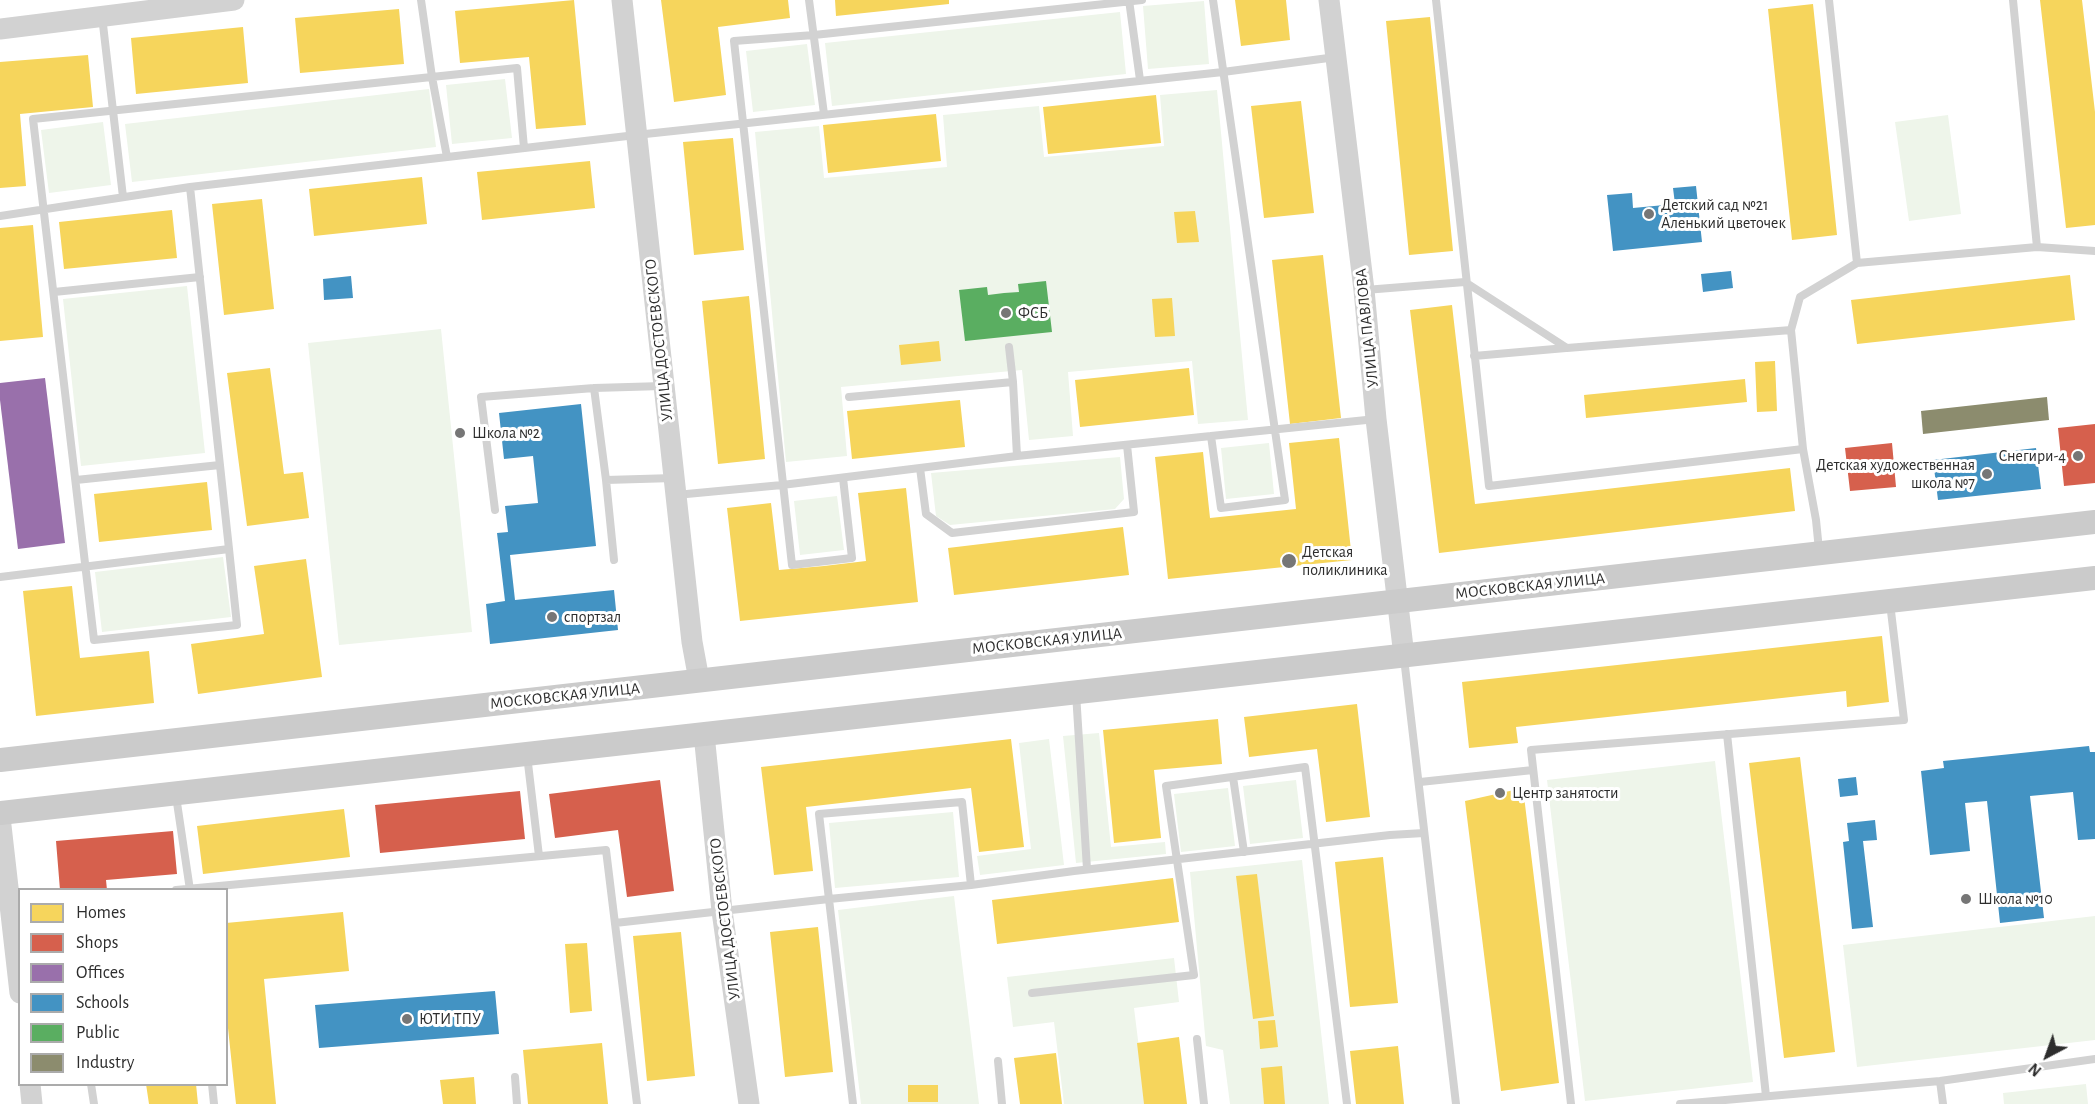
<!DOCTYPE html>
<html>
<head>
<meta charset="utf-8">
<style>
  body { margin:0 }
  #map { position:relative; width:2095px; height:1104px; overflow:hidden; background:#fff; font-family:"Alegreya Sans",sans-serif }
  canvas { display:block }
  .legend { position:absolute; left:18px; top:888px; width:210px; height:198px; box-sizing:border-box; background:#fff; border:2px solid #ababab; margin:0; padding:8px 10px; list-style:none; font-size:18px; color:#2d2d2d }
  .legend li { display:flex; align-items:center; gap:12px; height:30px }
  .legend b { width:30px; border:2px solid #ababab }
  .north { position:absolute; left:2017px; top:1026px; width:60px; height:60px; -webkit-text-stroke:4px #fff; paint-order:stroke; rotate:221deg; font-size:16px; font-weight:700; line-height:24px; text-align:center; color:#2d2d2d }
  .north::after { content:''; display:block; margin:auto; width:21px; height:27px; background:#2d2d2d; clip-path:polygon(50% 0,100% 100%,50% 72%,0 100%) }
</style>
</head>
<body>
<div id="map">
<canvas width="2095" height="1104"></canvas>
<ul class="legend">
<li><b style="height:16px;background:#f6d55c"></b>Homes</li>
<li><b style="height:16px;background:#d6604d"></b>Shops</li>
<li><b style="height:16px;background:#9970ab"></b>Offices</li>
<li><b style="height:16px;background:#4393c3"></b>Schools</li>
<li><b style="height:16px;background:#5aae61"></b>Public</li>
<li><b style="height:16px;background:#8c8c6e"></b>Industry</li>
</ul>
<div class="north">N</div>
</div>
<script>
const ctx = document.querySelector('canvas').getContext('2d');
ctx.lineJoin = 'round';
function fill(path, color) {
  ctx.fillStyle = color;
  ctx.fill(path, 'evenodd');
}
function toPath(rows) {
  const path = new Path2D();
  for (const r of rows) {
    path.moveTo(r[0], r[1]);
    for (let i = 2; i < r.length; i += 2) path.lineTo(r[i], r[i + 1]);
  }
  return path;
}
function stroke(path, color, width, dash) {
  ctx.strokeStyle = color;
  ctx.lineWidth = width;
  ctx.lineCap = dash ? 'butt' : 'round';
  ctx.setLineDash(dash || []);
  ctx.stroke(path);
}
function label(font, color, halo, rows, align = 'center') {
  ctx.font = font + ' "Alegreya Sans",sans-serif';
  ctx.lineWidth = 6;
  ctx.setLineDash([]);
  ctx.textBaseline = 'middle';
  ctx.strokeStyle = halo;
  ctx.fillStyle = color;
  for (const [text, x, y, turn = 0] of rows) {
    ctx.save();
    ctx.translate(x, y);
    ctx.rotate((+turn || 0) * Math.PI / 180);
    ctx.textAlign = isNaN(turn) ? turn : align;
    if (halo) ctx.strokeText(text, 0, 0);
    ctx.fillText(text, 0, 0);
    ctx.restore();
  }
}
const green = toPath([
  [1204,1,1209,64,1148,69,1143,6],
  [1120,12,1126,74,832,106,825,43],
  [807,44,815,105,753,112,746,51],
  [505,79,512,138,452,144,446,85],
  [429,89,436,147,132,182,125,124],
  [1217,90,1248,420,1198,424,1192,361,1068,372,1073,436,1029,440,1022,370,841,387,847,456,786,462,755,132,819,126,824,178,947,167,943,115,1039,106,1044,157,1164,146,1160,95],
  [1948,115,1961,214,1909,221,1895,122],
  [103,122,111,185,49,193,41,130],
  [187,286,205,453,81,466,63,299],
  [441,329,472,632,339,645,308,343],
  [1269,443,1274,494,1226,499,1221,448],
  [1120,457,1124,499,1115,509,950,525,936,516,931,473],
  [837,496,844,550,800,555,794,501],
  [223,557,231,617,102,632,95,572],
  [1099,733,1111,847,1165,842,1166,854,1076,863,1063,736],
  [1049,739,1064,865,980,875,977,856,1031,849,1019,743],
  [1715,761,1753,1082,1585,1101,1547,780],
  [1296,780,1303,838,1250,844,1243,786],
  [1228,788,1235,846,1181,852,1174,794],
  [953,812,959,877,835,888,829,823],
  [1302,860,1329,1104,1230,1104,1223,1050,1206,1046,1190,872],
  [954,896,979,1104,861,1104,838,910],
  [2095,916,2095,1040,1857,1067,1843,945],
  [1174,958,1179,1002,1134,1008,1146,1104,1064,1104,1054,1022,1013,1027,1007,977],
  [2086,1084,2088,1104,2004,1104,2003,1093]
]);
const homes = toPath([
  [574,0,586,125,536,129,529,57,460,63,455,11],
  [661,0,788,0,790,18,718,27,726,95,674,102],
  [835,0,949,0,949,4,836,16],
  [1235,0,1286,0,1290,40,1241,46],
  [2040,0,2082,0,2095,112,2095,225,2066,228],
  [1813,4,1837,235,1792,240,1768,9],
  [399,9,404,64,300,73,295,18],
  [1430,17,1453,251,1409,255,1386,21],
  [243,27,248,83,136,94,131,38],
  [88,55,93,107,20,114,26,186,0,188,0,62],
  [1156,95,1161,143,1048,154,1043,107],
  [1301,101,1314,213,1264,218,1251,106],
  [936,114,941,161,828,173,823,125],
  [733,138,744,250,694,255,683,142],
  [590,161,595,208,482,220,477,172],
  [422,177,427,224,314,236,309,189],
  [262,199,274,309,224,315,212,204],
  [172,210,177,258,64,269,59,222],
  [1195,211,1199,242,1177,243,1174,212],
  [33,225,43,337,0,341,0,228],
  [1323,255,1341,418,1290,424,1272,260],
  [2070,275,2075,320,1857,344,1851,300],
  [749,296,765,459,718,464,702,301],
  [1172,298,1175,336,1155,337,1152,299],
  [1452,305,1475,504,1790,468,1795,511,1439,553,1410,310],
  [939,341,941,361,901,365,899,345],
  [1775,361,1777,411,1757,412,1755,362],
  [270,368,284,474,303,472,309,518,247,526,227,373],
  [1189,368,1194,415,1080,427,1075,380],
  [1745,379,1747,402,1586,418,1584,395],
  [960,400,965,447,852,459,847,411],
  [1339,438,1352,560,1168,579,1155,457,1203,452,1210,518,1296,509,1289,443],
  [207,482,212,530,99,542,94,494],
  [906,488,918,602,740,621,727,508,771,503,779,570,824,566,866,561,858,493],
  [1123,527,1129,575,954,595,948,548],
  [306,559,322,677,198,694,191,644,264,634,254,566],
  [72,586,80,658,149,651,154,703,36,716,23,591],
  [1882,636,1889,702,1847,707,1846,691,1516,727,1518,743,1469,748,1462,682],
  [1357,704,1370,817,1326,822,1317,749,1249,757,1244,717],
  [1218,719,1222,764,1154,770,1161,838,1114,843,1103,730],
  [1011,739,1024,847,979,852,971,788,806,807,813,871,774,875,761,767],
  [1800,757,1835,1052,1784,1058,1749,763],
  [1523,788,1559,1083,1501,1091,1465,801],
  [344,809,350,857,203,874,197,826],
  [1383,857,1398,1003,1350,1007,1335,862],
  [1257,874,1274,1016,1253,1019,1236,876],
  [1173,878,1179,922,997,944,992,900],
  [343,912,349,971,264,979,276,1104,236,1104,226,1009,226,923],
  [818,927,833,1072,785,1077,770,932],
  [681,932,695,1076,647,1081,633,936],
  [587,943,592,1011,570,1013,565,944],
  [1275,1020,1278,1047,1260,1049,1258,1021],
  [1179,1037,1187,1104,1144,1104,1137,1043],
  [602,1043,608,1104,528,1104,523,1050],
  [1398,1046,1404,1104,1356,1104,1350,1051],
  [1056,1053,1062,1104,1020,1104,1014,1058],
  [1282,1066,1285,1104,1264,1104,1261,1068],
  [474,1077,476,1104,443,1104,440,1080],
  [146,1084,196,1084,198,1104,149,1104],
  [908,1085,938,1085,938,1102,908,1102]
]);
const shops = toPath([
  [2095,424,2095,483,2064,486,2058,428],
  [1892,443,1896,487,1850,491,1845,448],
  [660,780,674,891,627,897,618,830,555,838,549,794],
  [520,791,525,839,380,853,375,805],
  [173,831,177,874,106,880,107,890,60,890,56,841]
]);
const offices = toPath([
  [45,378,65,543,18,549,0,400,0,383]
]);
const schools = toPath([
  [1696,186,1702,242,1613,251,1607,195,1632,193,1633,208,1675,204,1673,188],
  [1731,271,1733,288,1703,292,1701,274],
  [351,276,353,298,324,300,323,279],
  [581,404,596,546,510,555,515,600,614,590,618,630,490,644,486,604,505,601,497,533,508,532,505,506,538,503,533,456,504,459,499,413],
  [2036,448,2041,489,1938,500,1933,460],
  [2089,746,2090,752,2095,752,2095,839,2078,840,2073,792,2030,796,2044,918,2000,923,1987,801,1965,803,1970,851,1930,855,1921,771,1944,768,1943,761],
  [1856,777,1858,795,1840,797,1838,779],
  [1875,820,1877,840,1863,841,1873,927,1852,929,1843,842,1849,841,1847,823],
  [495,991,499,1034,319,1048,315,1005]
]);
const public = toPath([
  [1046,281,1052,332,965,341,959,290,987,287,988,295,1004,293,1019,292,1018,284]
]);
const industry = toPath([
  [2047,397,2049,420,1923,434,1921,411]
]);
const service = toPath([
  [421,0,432,77,447,157],
  [809,0,824,114],
  [1129,0,1140,80],
  [1436,0,1489,486,1803,449],
  [1829,0,1857,263],
  [2013,0,2037,247,2095,251],
  [102,16,123,197],
  [0,216,190,187,636,135,1223,72,1336,57],
  [1365,290,1465,282,1567,348,1791,330],
  [54,292,200,277],
  [1009,347,1013,382],
  [1474,356,1566,348],
  [594,388,606,480],
  [849,397,1013,382,1017,456],
  [1211,436,1221,508,1285,500,1213,0],
  [920,468,926,514,952,533,1134,512,1127,445],
  [843,478,852,558,792,565,734,41,814,35,1142,0],
  [76,480,220,465],
  [676,495,782,485,1017,456,1376,419],
  [495,510,481,397,594,388,663,386],
  [229,549,237,625,94,640,33,119,517,68,524,148],
  [1819,550,1816,520,1803,449,1791,330,1800,297,1857,263,2037,247],
  [614,560,606,480,674,478],
  [0,577,229,549,190,187],
  [1404,658,1456,1104],
  [1076,693,1087,869],
  [1727,734,1766,1096],
  [527,755,539,856],
  [1233,777,1244,852],
  [1420,782,1533,770],
  [176,796,190,890],
  [176,890,606,850,637,1104],
  [615,923,829,899,971,885,1074,871,1390,835,1424,833],
  [1032,993,1194,975,1166,786,1305,767,1347,1104],
  [1197,1039,1204,1104],
  [998,1061,1002,1104],
  [515,1077,517,1104],
  [1940,1081,1943,1104],
  [91,1084,94,1104],
  [212,1084,214,1104],
  [853,1104,819,814,962,802,971,885],
  [1571,1104,1531,750,1904,720,1890,603],
  [1680,1104,1940,1081,2095,1059]
]);
const tertiary = toPath([
  [622,0,692,642,699,680],
  [1329,0,1364,290,1376,419,1404,656],
  [0,29,234,0],
  [704,734,722,911,749,1104],
  [0,817,20,993],
  [30,1084,32,1104]
]);
const secondary = toPath([
  [0,760,2095,522],
  [0,813,2095,578]
]);
const markers = [
  [1649,214,6,"#767676"],
  [1006,313,6,"#767676"],
  [460,433,6,"#767676"],
  [2078,456,6,"#767676"],
  [1987,474,6,"#767676"],
  [1289,561,8,"#767676"],
  [552,617,6,"#767676"],
  [1500,793,6,"#767676"],
  [1966,899,6,"#767676"],
  [407,1019,6,"#767676"]
];
const poiNames = [
  ["Детский сад №21",1661,205],
  ["Аленький цветочек",1661,223],
  ["ФСБ",1018,313],
  ["Школа №2",472,433],
  ["Снегири-4",2066,456,"right"],
  ["Детская художественная",1975,465,"right"],
  ["школа №7",1975,483,"right"],
  ["Детская",1302,552],
  ["поликлиника",1302,570],
  ["спортзал",564,617],
  ["Центр занятости",1512,793],
  ["Школа №10",1978,899],
  ["ЮТИ ТПУ",419,1019]
];
const streetNames = [
  ["УЛИЦА ПАВЛОВА",1367,328,-96],
  ["УЛИЦА ДОСТОЕВСКОГО",659,340,-96],
  ["МОСКОВСКАЯ УЛИЦА",1530,586,-6],
  ["МОСКОВСКАЯ УЛИЦА",1047,641,-6],
  ["МОСКОВСКАЯ УЛИЦА",565,696,-6],
  ["УЛИЦА ДОСТОЕВСКОГО",725,919,-97]
];
fill(green, '#eef5ea');
fill(homes, '#f6d55c');
fill(shops, '#d6604d');
fill(offices, '#9970ab');
fill(schools, '#4393c3');
fill(public, '#5aae61');
fill(industry, '#8c8c6e');
stroke(service, '#d2d2d2', 8);
stroke(tertiary, '#d2d2d2', 21);
stroke(secondary, '#cbcbcb', 24);
for (const [x, y, r, color] of markers) {
  const dot = new Path2D();
  dot.arc(x, y, r, 0, 2 * Math.PI);
  ctx.fillStyle = color;
  ctx.fill(dot);
  stroke(dot, '#fff', 2);
}
label('16px', '#2d2d2d', '#fff', poiNames, 'left');
label('16px', '#2d2d2d', '#fff', streetNames);
</script>
</body>
</html>
